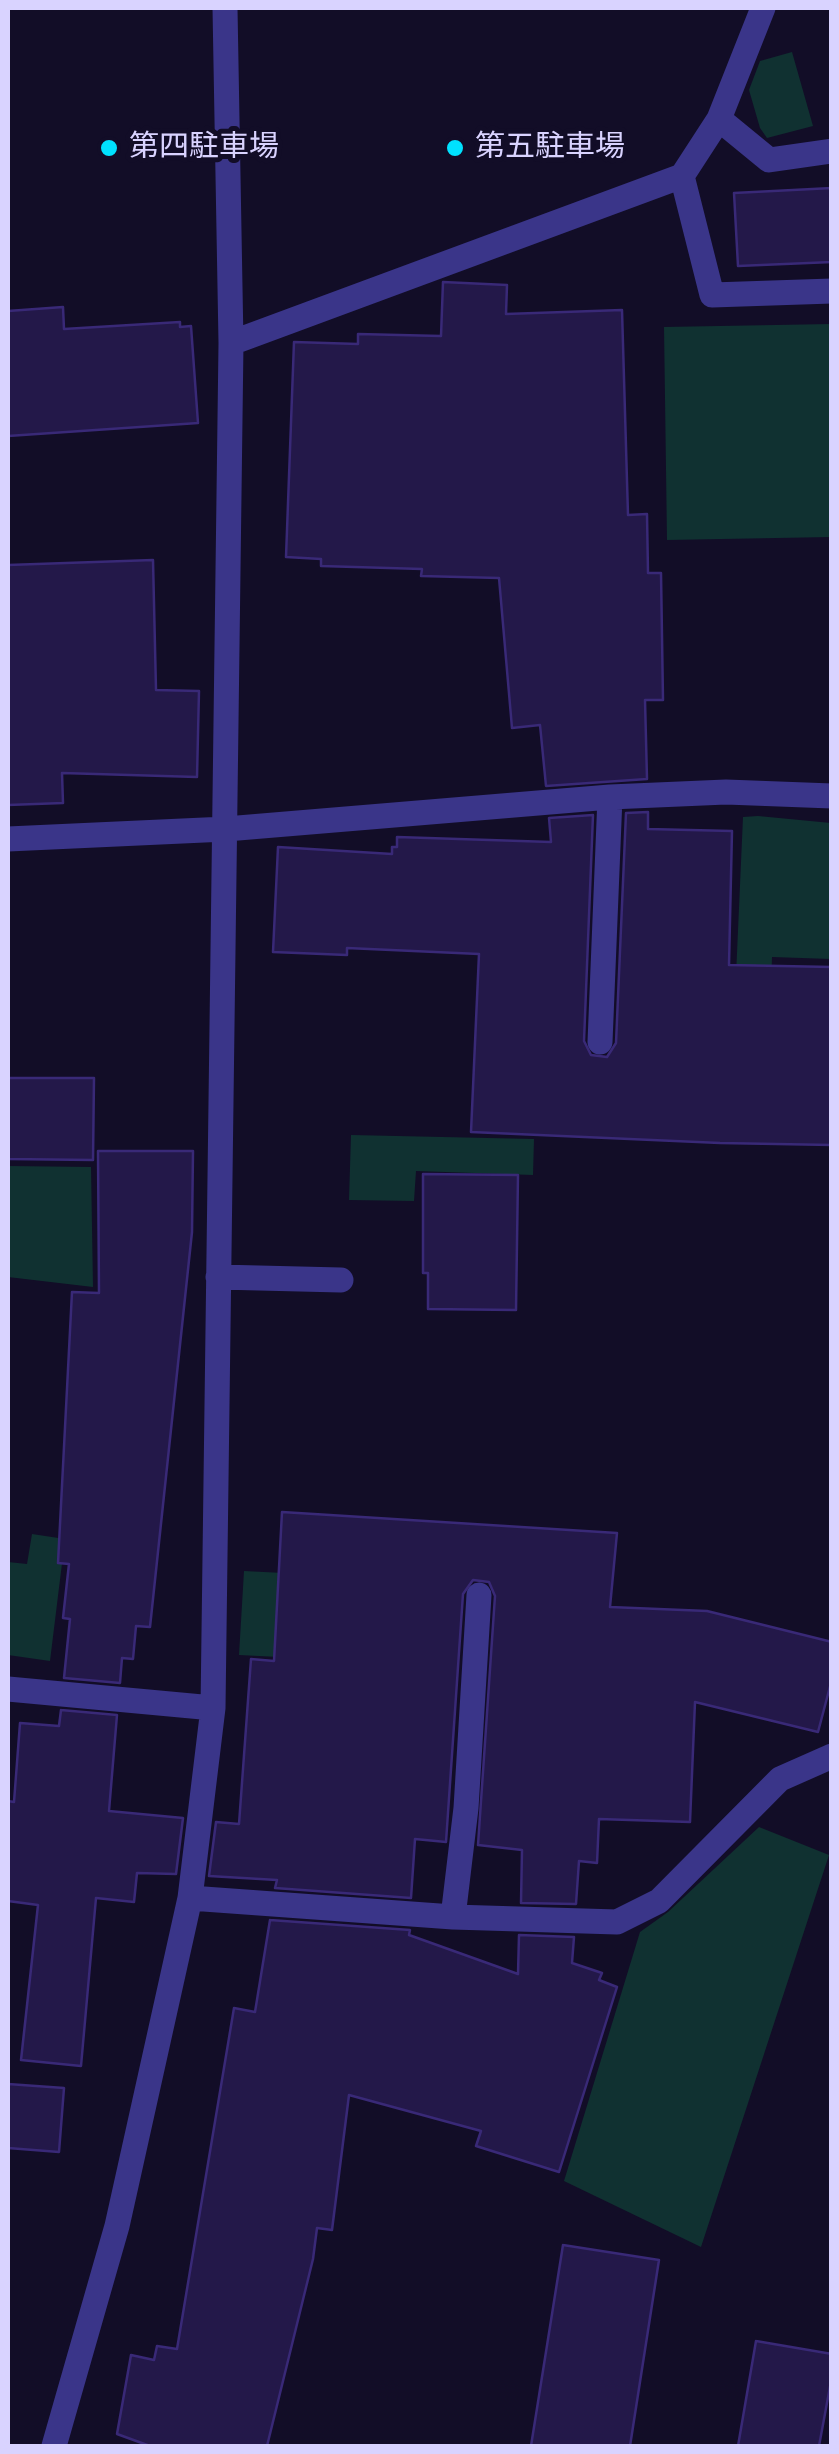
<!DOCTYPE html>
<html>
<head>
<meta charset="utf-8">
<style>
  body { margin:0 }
  #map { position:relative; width:839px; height:2454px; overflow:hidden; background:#120d27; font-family:"DM Sans",sans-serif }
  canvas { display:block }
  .frame { position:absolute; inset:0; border:10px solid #d9d3ff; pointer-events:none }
</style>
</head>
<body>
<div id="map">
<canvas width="839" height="2454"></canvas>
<div class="frame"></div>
</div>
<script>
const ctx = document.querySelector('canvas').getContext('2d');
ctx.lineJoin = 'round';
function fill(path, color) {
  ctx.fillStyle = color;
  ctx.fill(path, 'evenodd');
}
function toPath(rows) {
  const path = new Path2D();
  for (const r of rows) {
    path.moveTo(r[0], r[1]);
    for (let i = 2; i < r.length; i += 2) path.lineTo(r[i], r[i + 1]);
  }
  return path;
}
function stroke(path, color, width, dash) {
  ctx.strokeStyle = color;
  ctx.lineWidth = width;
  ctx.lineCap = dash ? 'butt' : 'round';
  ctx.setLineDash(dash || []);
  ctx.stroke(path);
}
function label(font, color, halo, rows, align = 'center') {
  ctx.font = font + ' "DM Sans","Noto Sans JP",sans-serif';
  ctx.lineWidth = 10;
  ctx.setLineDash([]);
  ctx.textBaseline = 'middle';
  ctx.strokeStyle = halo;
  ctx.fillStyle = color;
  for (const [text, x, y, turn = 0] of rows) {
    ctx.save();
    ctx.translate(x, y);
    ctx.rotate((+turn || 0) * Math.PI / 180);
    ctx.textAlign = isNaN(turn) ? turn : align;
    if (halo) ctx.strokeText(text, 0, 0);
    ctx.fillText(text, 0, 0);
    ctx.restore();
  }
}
const green = toPath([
  [792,52,813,126,767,138,760,128,749,90,760,61],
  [831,324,831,537,667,540,664,327],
  [758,816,831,823,831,959,772,957,770,1021,734,1021,743,817],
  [351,1135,534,1139,533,1175,416,1171,414,1201,349,1200],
  [8,1166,91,1167,93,1287,8,1277],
  [32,1534,65,1539,50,1661,8,1655,8,1562,27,1564],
  [244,1571,323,1575,319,1659,239,1655],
  [759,1827,829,1855,701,2247,564,2181,640,1932,668,1912]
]);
const building = toPath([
  [832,188,832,262,738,266,734,193,832,188],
  [443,282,507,285,506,314,622,310,628,515,647,514,648,573,661,573,663,700,645,700,647,779,546,786,540,725,512,728,499,578,421,576,422,569,321,566,321,559,286,557,294,342,358,344,358,334,441,336,443,282],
  [63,307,64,329,180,322,180,327,191,326,198,423,8,436,8,311,63,307],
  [153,560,156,690,199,691,197,777,62,773,63,803,8,805,8,565,153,560],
  [648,812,648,829,732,831,729,965,832,967,832,1145,720,1143,471,1132,479,954,347,948,347,955,273,952,278,847,392,854,392,847,397,847,397,837,551,842,549,818,593,815,584,1041,591,1055,607,1057,616,1043,626,813,648,812],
  [8,1078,94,1078,93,1160,8,1159,8,1078],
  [98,1151,193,1151,192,1232,150,1627,136,1626,133,1659,122,1658,120,1683,64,1678,70,1619,63,1618,69,1564,58,1563,72,1292,99,1293,98,1151],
  [423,1174,518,1175,516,1310,428,1309,428,1273,423,1273,423,1174],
  [282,1512,617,1533,610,1607,707,1611,832,1642,832,1679,818,1732,695,1702,690,1822,599,1819,597,1863,579,1861,576,1904,521,1903,522,1850,478,1845,495,1596,489,1582,473,1580,463,1594,446,1842,415,1839,411,1898,275,1888,277,1880,209,1876,216,1822,239,1824,251,1659,274,1661,282,1512],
  [61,1710,117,1715,109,1811,183,1818,176,1874,137,1873,134,1902,96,1898,81,2066,21,2060,38,1905,8,1901,8,1801,14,1802,20,1723,59,1726,61,1710],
  [270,1920,410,1930,409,1935,518,1974,519,1935,574,1937,572,1963,602,1973,599,1980,617,1987,559,2172,476,2146,481,2131,349,2095,332,2230,317,2228,313,2259,267,2446,150,2446,117,2434,131,2355,154,2360,157,2346,177,2349,234,2008,255,2012,270,1920],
  [8,2084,64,2088,59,2152,8,2148,8,2084],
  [563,2245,659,2260,630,2446,531,2446,563,2245],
  [756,2341,832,2354,832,2376,819,2446,738,2446,756,2341]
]);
const minor = toPath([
  [719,119,769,160,832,151],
  [682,176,712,295,832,291],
  [231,343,682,176,719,119,763,8],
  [8,839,226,829,610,797,726,792,832,796],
  [600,1042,610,797],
  [218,1277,341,1280],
  [8,1689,213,1708],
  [190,1898,453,1917,617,1922,659,1901,780,1779,832,1756],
  [453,1917,466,1808,479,1595],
  [54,2446,117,2226,190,1898,213,1708,231,343,225,8]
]);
const markers = [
  [109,148,10,"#00e1fe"],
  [455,148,10,"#00e1fe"]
];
const poiNames = [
  ["第四駐車場",129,148],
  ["第五駐車場",475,148]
];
fill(green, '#103131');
fill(building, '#231849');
stroke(building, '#392977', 2.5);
stroke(minor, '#3a3589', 25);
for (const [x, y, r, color] of markers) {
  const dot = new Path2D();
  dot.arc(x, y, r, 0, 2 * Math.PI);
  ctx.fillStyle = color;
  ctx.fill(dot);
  stroke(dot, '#120d27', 4);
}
label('30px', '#d9d3ff', '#120d27', poiNames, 'left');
</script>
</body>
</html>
